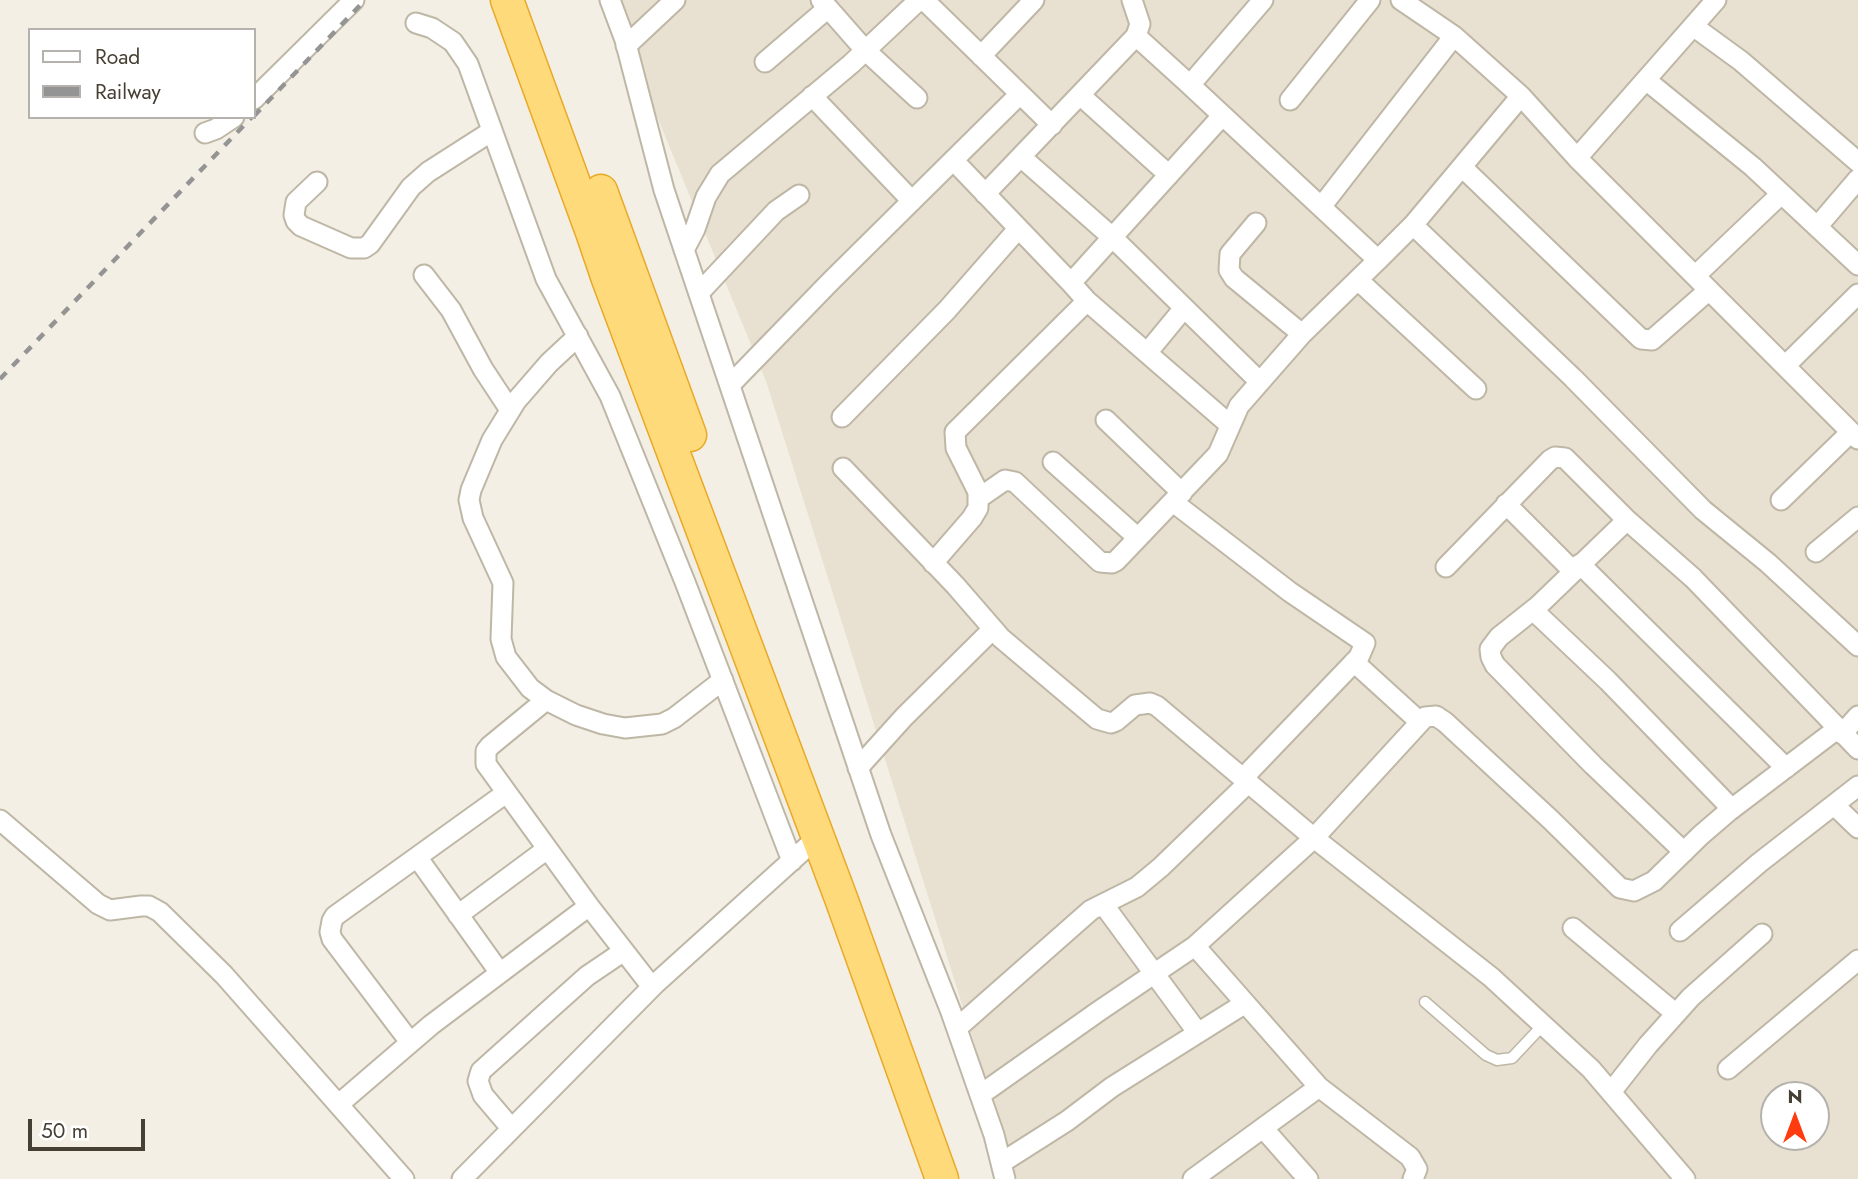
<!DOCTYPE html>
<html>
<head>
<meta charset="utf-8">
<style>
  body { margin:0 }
  #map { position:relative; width:1858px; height:1179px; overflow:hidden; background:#f3efe4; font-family:Jost,sans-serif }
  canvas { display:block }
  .legend { position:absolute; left:28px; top:28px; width:228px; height:91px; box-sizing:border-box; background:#fff; border:2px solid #b5b2ad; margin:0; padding:9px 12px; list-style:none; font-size:21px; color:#463f33 }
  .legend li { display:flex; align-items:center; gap:14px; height:35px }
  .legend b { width:35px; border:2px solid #b5b2ad }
  .north { position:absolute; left:1760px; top:1081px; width:70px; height:70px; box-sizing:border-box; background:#fff; border:2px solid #b5b2ad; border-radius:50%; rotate:0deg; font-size:19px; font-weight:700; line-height:28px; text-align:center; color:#463f33 }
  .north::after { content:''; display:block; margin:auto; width:24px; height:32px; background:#ff3b0f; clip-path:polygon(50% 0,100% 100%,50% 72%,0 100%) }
  .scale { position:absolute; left:28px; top:1119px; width:117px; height:32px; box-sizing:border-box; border:4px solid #463f33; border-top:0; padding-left:9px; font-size:21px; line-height:24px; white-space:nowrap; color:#463f33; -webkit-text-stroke:5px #fff; paint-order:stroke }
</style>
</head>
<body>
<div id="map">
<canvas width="1858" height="1179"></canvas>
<ul class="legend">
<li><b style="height:9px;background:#fff"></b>Road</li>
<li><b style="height:9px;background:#949494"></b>Railway</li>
</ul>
<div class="north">N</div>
<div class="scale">50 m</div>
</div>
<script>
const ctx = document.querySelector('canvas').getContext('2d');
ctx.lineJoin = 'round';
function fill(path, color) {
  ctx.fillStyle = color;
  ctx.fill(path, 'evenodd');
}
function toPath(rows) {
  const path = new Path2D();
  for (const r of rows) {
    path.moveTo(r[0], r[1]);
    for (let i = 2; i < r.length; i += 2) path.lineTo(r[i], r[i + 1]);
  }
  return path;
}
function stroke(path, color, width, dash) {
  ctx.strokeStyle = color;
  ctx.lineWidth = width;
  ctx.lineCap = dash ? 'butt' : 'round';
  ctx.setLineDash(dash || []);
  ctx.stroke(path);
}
const residential = toPath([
  [609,0,1858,0,1858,1179,1017,1179,766,381],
  [1774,1095,1816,1095,1816,1137,1774,1137]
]);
const service = toPath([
  [1425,1002,1486,1055,1497,1060,1512,1058,1543,1025]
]);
const minor = toPath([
  [610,0,625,40,664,190,881,835,951,1012,994,1135,1005,1179],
  [821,0,865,50,917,98],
  [924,0,1052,125],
  [1263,0,1190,85,1378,260,1413,225,1521,96,1454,36,1401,0],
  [416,23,432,28,453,42,468,64,546,279,610,396,685,582,792,861],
  [1693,26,1741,61,1858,162],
  [1136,36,1190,85],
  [626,46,675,0],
  [981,56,1034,0],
  [765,62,828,8],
  [1646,80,1753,167,1858,265],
  [1080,95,1169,175],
  [812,96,912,201],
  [1521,96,1577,158,1716,0],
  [254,99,354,0],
  [1290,100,1370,0],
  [205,133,216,129,234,117],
  [1021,157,1112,237,1260,382],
  [1577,158,1858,439],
  [954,161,1071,283],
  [1462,167,1641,339,1652,340,1709,290],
  [317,182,296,202,294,215,296,221,301,226,351,248,364,248,370,244,411,187,428,172,492,131],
  [985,194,1136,36,1140,24,1132,0],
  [1321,207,1454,36],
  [1256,223,1230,254,1229,270,1234,278,1302,334],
  [1413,225,1573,378,1703,510,1768,563,1858,646],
  [1817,227,1858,179],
  [684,250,695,229,706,197,720,174,851,64,919,0],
  [424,275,451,310,483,369,510,410],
  [1695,276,1781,194],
  [1358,280,1476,389],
  [699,293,776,211,799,195],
  [1087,301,1230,425],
  [578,336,549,363,516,401,492,440,471,490,469,500,473,518,503,583,501,639,506,657,530,688,546,700,576,715,603,724,625,728,662,724,674,718,723,680],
  [1147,353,1184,308],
  [1785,366,1858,294],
  [730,385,830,282,1020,94],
  [842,417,947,310,1018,229],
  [1106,420,1182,493],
  [1053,462,1138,538],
  [843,468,955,585,1001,638,1097,719,1111,723,1116,721,1135,705,1150,703,1157,706,1314,838,1491,977,1591,1069,1685,1179],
  [979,498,1005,480,1015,482,1100,562,1112,563,1116,561,1218,454,1239,406,1302,334,1378,260],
  [1781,500,1851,432],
  [1173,502,1290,592,1365,643,1359,657,1244,777],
  [1506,504,1573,571],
  [1627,520,1538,606,1499,637,1490,649,1491,657,1495,665,1593,765,1684,852],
  [1816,552,1858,517],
  [933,563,972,518,978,508,978,492,956,448,955,432,1087,301,1071,283,1222,116],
  [1580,564,1786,768],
  [1446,567,1550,460,1555,457,1565,458,1627,520,1693,578,1858,749],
  [1533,610,1608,681,1732,809],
  [1354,662,1420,722],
  [546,700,490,746,486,751,486,764,589,906,652,987],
  [1842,734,1858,716],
  [858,768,904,717,993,629],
  [1834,805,1858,828],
  [0,820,98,904,110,910,141,906,149,906,160,912,224,975,404,1179],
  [417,857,500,973],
  [1103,904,1198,1033],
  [458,915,547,849],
  [1573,928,1675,1013],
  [1680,931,1759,863,1858,786],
  [1195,946,1319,1087,1410,1157,1417,1169,1413,1179],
  [957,1028,1091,910,1137,887,1161,867,1249,782],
  [410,1042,332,939,330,932,332,921,335,916,506,793],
  [1728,1069,1858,960],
  [1611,1092,1648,1045,1691,997,1762,934],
  [980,1095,1099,1011,1195,946,1314,838,1425,717,1436,716,1445,722,1551,820,1620,888,1634,891,1654,881,1701,835,1729,811,1837,729],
  [339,1104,431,1025,589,906],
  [511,1128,483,1095,478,1081,481,1071,587,976,624,951],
  [1263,1128,1308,1179],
  [1001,1163,1067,1121,1112,1087,1244,1004],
  [462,1179,655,984,818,837],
  [1193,1179,1319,1087]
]);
const trunk = toPath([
  [507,0,593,235,608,279,842,901,942,1179],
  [601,191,690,435]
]);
const rail = toPath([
  [254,116,365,0],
  [0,379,252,117]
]);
fill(residential, '#e8e1d1');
stroke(service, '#bfb7a6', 13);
stroke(minor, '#bfb7a6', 23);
stroke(trunk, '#e9a928', 35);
stroke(service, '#fff', 10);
stroke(minor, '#fff', 19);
stroke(trunk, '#ffda7a', 32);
stroke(rail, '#949494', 4.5, [9, 9]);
</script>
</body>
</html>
